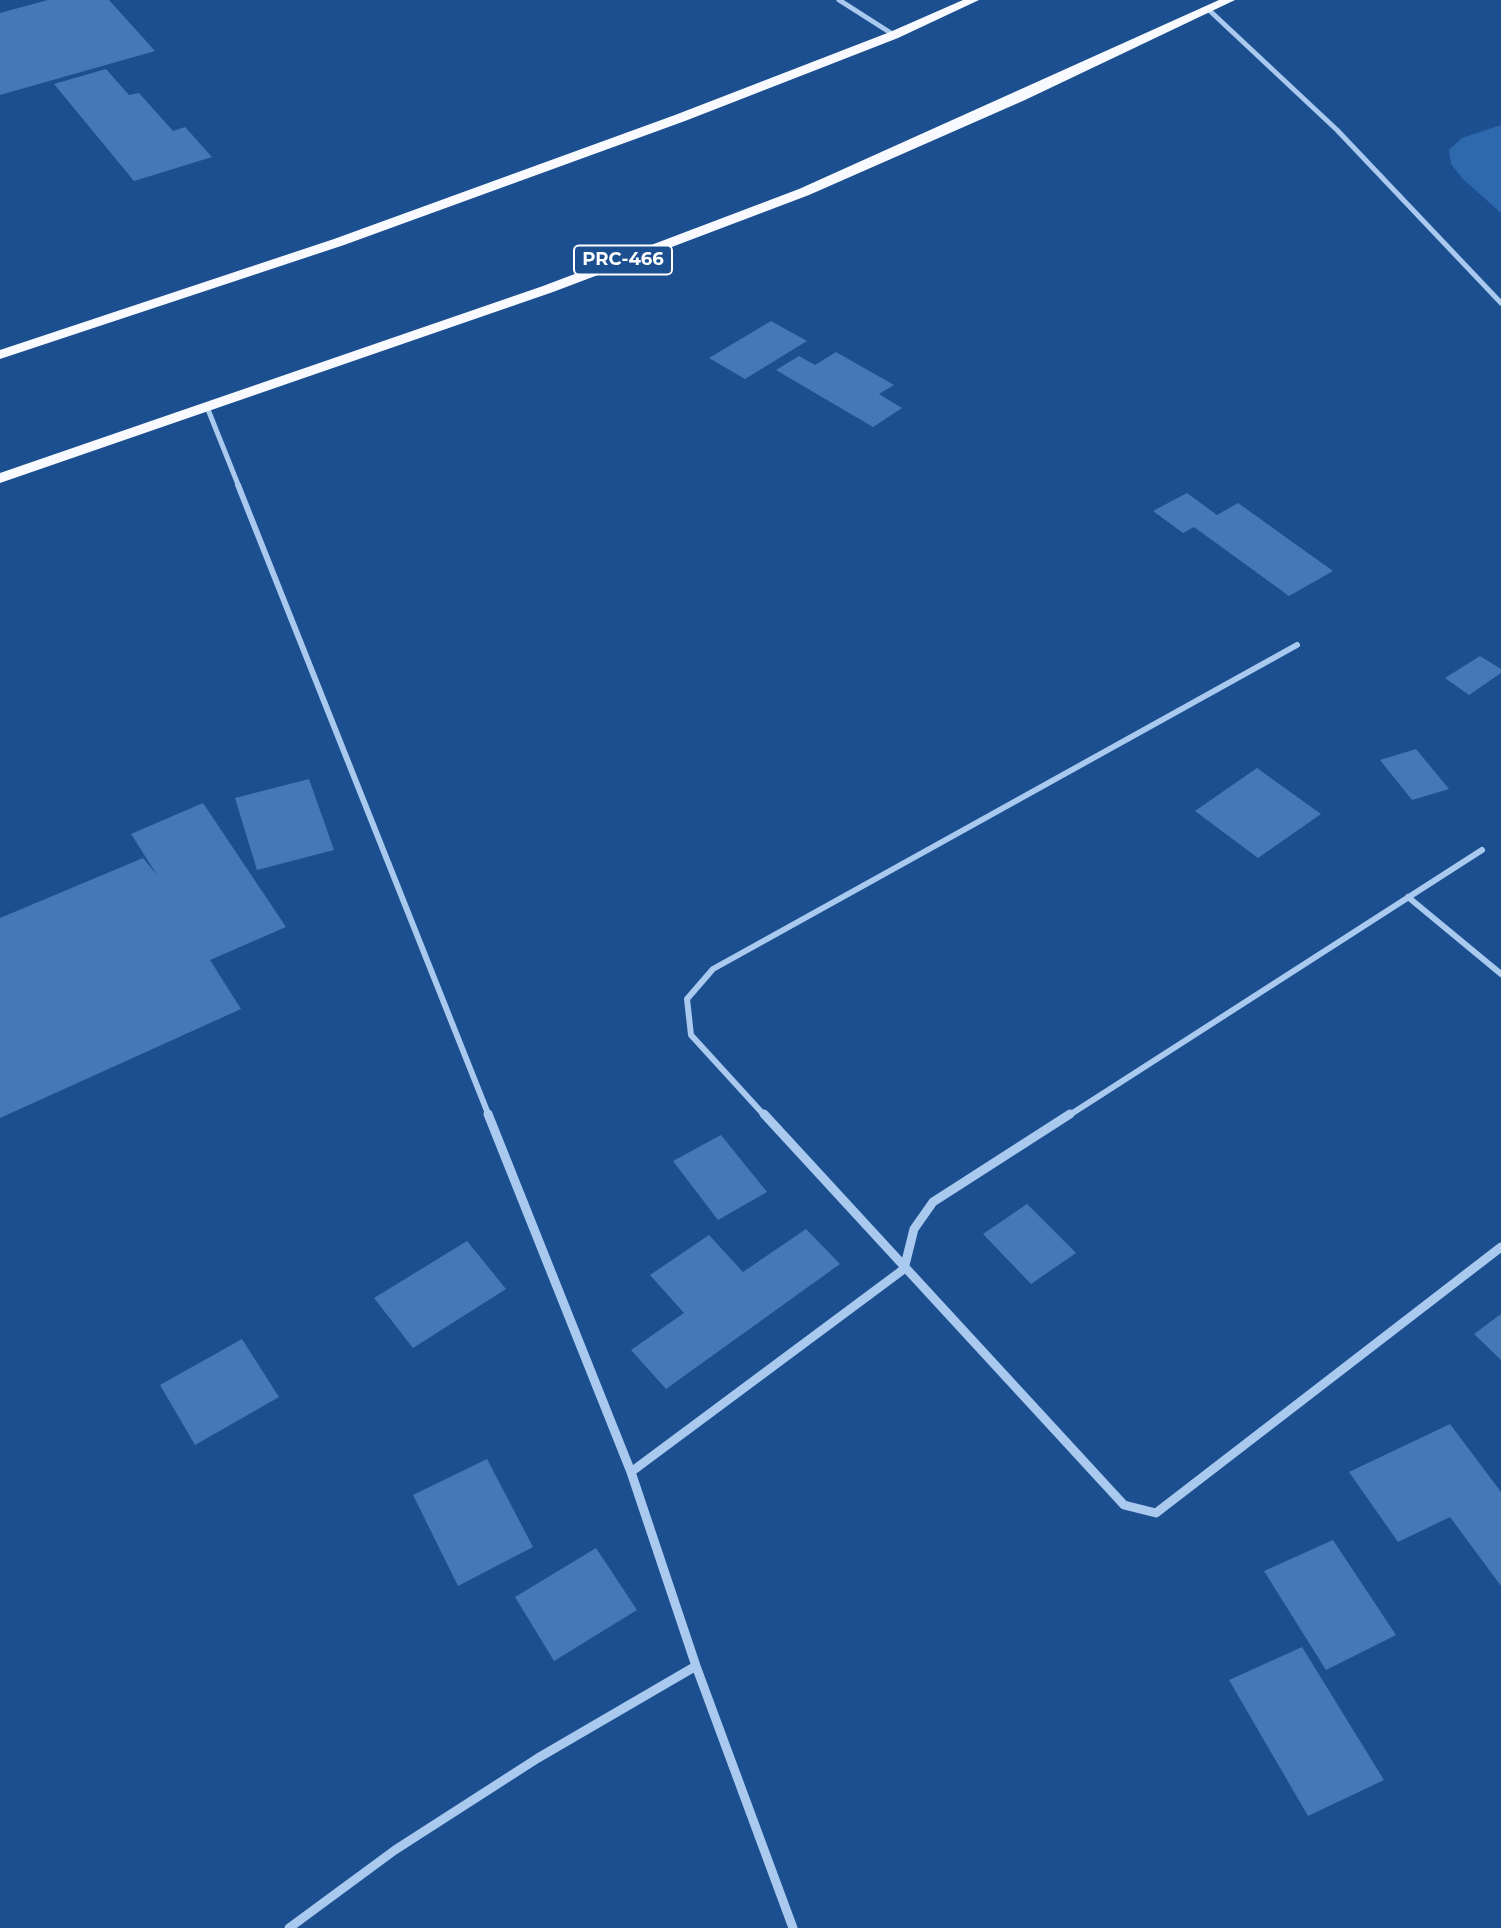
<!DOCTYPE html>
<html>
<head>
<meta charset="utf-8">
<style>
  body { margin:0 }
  canvas { display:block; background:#1b4f8f }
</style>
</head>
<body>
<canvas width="1501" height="1928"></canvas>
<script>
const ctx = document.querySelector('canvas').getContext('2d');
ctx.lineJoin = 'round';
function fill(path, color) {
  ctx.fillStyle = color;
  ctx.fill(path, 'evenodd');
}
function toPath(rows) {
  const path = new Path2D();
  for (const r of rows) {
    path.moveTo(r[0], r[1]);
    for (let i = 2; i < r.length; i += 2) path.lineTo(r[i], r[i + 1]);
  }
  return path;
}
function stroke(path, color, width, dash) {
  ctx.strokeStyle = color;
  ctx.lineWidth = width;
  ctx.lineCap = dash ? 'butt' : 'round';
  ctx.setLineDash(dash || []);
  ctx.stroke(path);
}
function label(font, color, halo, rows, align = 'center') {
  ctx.font = font + ' Montserrat,sans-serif';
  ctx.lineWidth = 5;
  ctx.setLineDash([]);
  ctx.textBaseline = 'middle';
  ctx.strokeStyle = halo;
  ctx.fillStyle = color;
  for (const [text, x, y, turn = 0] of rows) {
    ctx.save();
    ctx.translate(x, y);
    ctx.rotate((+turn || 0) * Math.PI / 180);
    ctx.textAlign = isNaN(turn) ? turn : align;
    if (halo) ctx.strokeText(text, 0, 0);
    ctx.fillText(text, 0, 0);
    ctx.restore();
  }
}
const green = toPath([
  [1501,125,1501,213,1463,179,1451,164,1449,150,1462,138]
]);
const building = toPath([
  [48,0,109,0,155,51,0,95,0,13],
  [106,69,129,95,139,93,173,131,185,127,212,157,134,181,54,84],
  [771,321,807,341,745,379,709,358],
  [836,352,894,385,879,394,902,408,873,427,776,370,799,356,815,365],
  [1187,493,1217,515,1238,503,1333,571,1289,596,1194,527,1183,533,1153,511],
  [1480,656,1501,669,1501,673,1469,695,1445,678],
  [1416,749,1449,789,1412,800,1380,760],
  [1257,768,1321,814,1258,858,1195,811],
  [309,779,334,850,257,870,235,798],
  [203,803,286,927,210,960,241,1009,0,1118,0,918,143,858,157,875,131,834],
  [721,1135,767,1192,718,1220,673,1161],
  [1027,1204,1076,1253,1031,1284,983,1234],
  [806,1229,840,1264,666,1389,631,1350,684,1313,650,1275,709,1235,743,1272],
  [467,1241,506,1289,413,1348,374,1298],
  [1501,1314,1501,1360,1474,1334],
  [242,1339,279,1397,195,1445,160,1385],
  [1450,1424,1501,1492,1501,1586,1450,1517,1398,1542,1349,1472],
  [487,1459,533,1547,458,1586,413,1495],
  [1333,1540,1396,1635,1326,1670,1264,1571],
  [596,1548,637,1610,554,1661,515,1597],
  [1302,1647,1384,1780,1308,1816,1229,1680]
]);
const minorFar2 = toPath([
  [839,0,894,35],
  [1209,10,1337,130,1501,303],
  [207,407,239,487]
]);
const minorFar1 = toPath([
  [238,485,489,1116],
  [1408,897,1501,974],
  [765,1116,691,1035,687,999,713,969,1297,645],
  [1068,1116,1482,850]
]);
const minor = toPath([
  [488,1114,631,1472,696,1666,793,1928],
  [764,1114,1124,1505,1156,1513,1501,1247],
  [631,1472,904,1269,914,1229,933,1202,1070,1114],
  [289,1928,395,1850,538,1758,696,1666]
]);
const trunk = toPath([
  [963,0,979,0,898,38,685,121,344,245,0,359,0,350,334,239,675,115,890,32,963,0],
  [1219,0,1235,0,1025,100,809,195,553,292,0,483,0,473,543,286,799,189,1219,0]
]);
const shields = [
  [623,260,98]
];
const shieldNames = [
  ["PRC-466",623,260]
];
fill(green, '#2e69ad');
fill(building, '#4478b7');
stroke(minorFar2, '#a9c9ee', 5);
stroke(minorFar1, '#a9c9ee', 6);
stroke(minor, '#a9c9ee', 9);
fill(trunk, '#f8faff');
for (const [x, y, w] of shields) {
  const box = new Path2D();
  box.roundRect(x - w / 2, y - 14.5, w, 29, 5);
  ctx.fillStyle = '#1b4f8f';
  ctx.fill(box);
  stroke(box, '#fff', 2);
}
label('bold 18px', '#fff', null, shieldNames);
</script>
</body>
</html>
